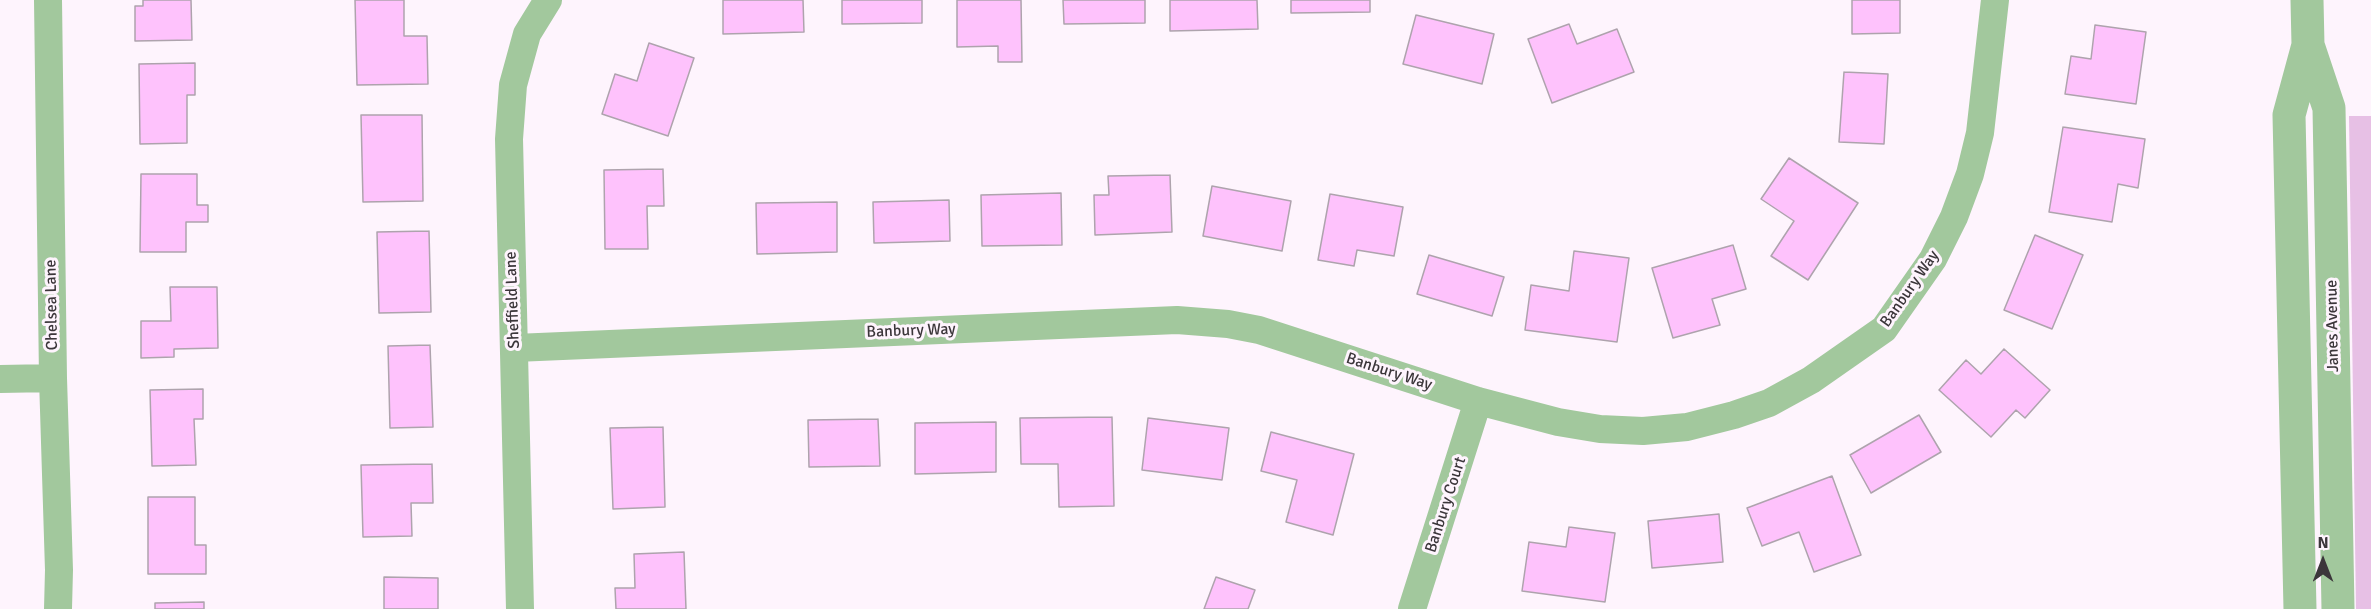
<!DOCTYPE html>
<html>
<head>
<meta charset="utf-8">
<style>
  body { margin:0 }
  #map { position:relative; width:2371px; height:609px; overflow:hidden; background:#fef4fd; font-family:Signika,sans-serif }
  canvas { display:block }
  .north { position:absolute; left:2293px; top:531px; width:60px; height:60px; -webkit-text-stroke:4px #fef4fd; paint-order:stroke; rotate:0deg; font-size:16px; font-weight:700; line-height:24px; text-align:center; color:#3b363a }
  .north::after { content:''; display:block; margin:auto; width:21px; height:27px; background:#3b363a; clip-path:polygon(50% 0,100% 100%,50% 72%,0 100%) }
</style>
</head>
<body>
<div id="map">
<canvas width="2371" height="609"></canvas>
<div class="north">N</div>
</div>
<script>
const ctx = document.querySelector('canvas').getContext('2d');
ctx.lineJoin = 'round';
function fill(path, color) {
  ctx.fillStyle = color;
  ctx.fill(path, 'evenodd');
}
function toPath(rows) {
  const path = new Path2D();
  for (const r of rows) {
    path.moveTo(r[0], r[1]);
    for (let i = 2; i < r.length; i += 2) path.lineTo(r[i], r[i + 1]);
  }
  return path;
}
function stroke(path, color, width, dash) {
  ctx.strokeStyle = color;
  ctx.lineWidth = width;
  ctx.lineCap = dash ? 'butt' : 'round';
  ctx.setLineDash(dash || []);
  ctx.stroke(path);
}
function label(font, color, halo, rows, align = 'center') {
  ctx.font = font + ' Signika,sans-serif';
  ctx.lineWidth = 6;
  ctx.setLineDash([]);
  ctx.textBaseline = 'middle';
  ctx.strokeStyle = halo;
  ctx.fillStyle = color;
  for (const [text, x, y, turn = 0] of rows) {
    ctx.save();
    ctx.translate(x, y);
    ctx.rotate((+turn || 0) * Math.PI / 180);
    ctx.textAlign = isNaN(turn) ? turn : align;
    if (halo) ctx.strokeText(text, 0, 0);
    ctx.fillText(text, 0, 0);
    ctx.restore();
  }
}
const green = toPath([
  [2349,116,2371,116,2371,609,2356,609]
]);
const building = toPath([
  [143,0,191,0,192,40,135,41,135,6,143,6,143,0],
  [355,0,404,0,404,36,427,36,428,84,357,85,355,0],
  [723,0,803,0,804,32,723,34,723,0],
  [842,0,922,0,922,23,842,24,842,0],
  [957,0,1021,0,1022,62,998,62,998,46,957,47,957,0],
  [1063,0,1145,0,1145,23,1064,24,1063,0],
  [1170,0,1257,0,1258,29,1170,31,1170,0],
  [1291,0,1370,0,1370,12,1291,13,1291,0],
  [1852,0,1900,0,1900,33,1852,34,1852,0],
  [1416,15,1494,34,1482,84,1403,64,1416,15],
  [1569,24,1577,44,1617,29,1634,72,1552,103,1528,39,1569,24],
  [2095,25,2146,32,2136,104,2065,94,2071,56,2091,59,2095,25],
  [649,43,694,58,668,136,602,114,615,74,637,81,649,43],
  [195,63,195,95,187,95,187,143,140,144,139,64,195,63],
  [1844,72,1888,74,1884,144,1839,142,1844,72],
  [361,115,422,115,423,201,363,202,361,115],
  [2063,127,2145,139,2138,188,2118,184,2112,222,2049,212,2063,127],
  [1789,158,1858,203,1808,280,1771,256,1794,221,1761,199,1789,158],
  [663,169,664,206,647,206,648,249,605,249,604,170,663,169],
  [141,174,197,174,197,205,208,205,208,222,186,222,186,252,140,252,141,174],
  [1170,175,1172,232,1095,235,1094,195,1109,195,1108,176,1170,175],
  [1212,186,1291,201,1282,251,1203,236,1212,186],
  [1061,193,1062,245,982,246,981,195,1061,193],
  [1330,194,1403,207,1394,256,1357,250,1354,266,1318,260,1330,194],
  [949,200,950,241,874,243,873,202,949,200],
  [837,202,837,252,757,254,756,203,837,202],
  [429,231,431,312,379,313,377,232,429,231],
  [2035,235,2083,255,2052,329,2004,310,2035,235],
  [1733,245,1746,289,1712,299,1720,325,1673,338,1652,268,1733,245],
  [1574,251,1629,258,1617,342,1525,330,1531,285,1569,291,1574,251],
  [1429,255,1504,277,1492,316,1417,294,1429,255],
  [170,287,217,287,218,348,174,349,174,357,141,358,141,321,171,321,170,287],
  [430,345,433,427,390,428,388,346,430,345],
  [2004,349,2050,390,2025,418,2016,410,1991,437,1939,390,1966,360,1981,374,2004,349],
  [203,389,203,419,194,419,196,465,152,466,150,390,203,389],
  [1919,415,1941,452,1871,493,1850,455,1919,415],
  [1112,417,1114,506,1059,507,1058,464,1021,464,1020,418,1112,417],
  [1148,418,1229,428,1222,480,1142,470,1148,418],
  [878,419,880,466,809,467,808,420,878,419],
  [996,422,996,472,915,474,915,423,996,422],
  [663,427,665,507,613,509,610,428,663,427],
  [1271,432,1354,454,1333,535,1286,522,1297,480,1261,471,1271,432],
  [432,464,433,503,411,503,412,536,363,537,361,465,432,464],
  [1832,476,1861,555,1814,572,1799,532,1762,546,1747,508,1832,476],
  [148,497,195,497,195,545,206,545,206,574,148,574,148,497],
  [1719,514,1723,562,1652,568,1648,521,1719,514],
  [1569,527,1615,533,1605,602,1522,591,1529,542,1566,547,1569,527],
  [684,552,686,609,616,609,615,588,635,588,634,554,684,552],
  [384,577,438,578,438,609,384,609,384,577],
  [1216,577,1255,590,1248,609,1204,609,1216,577],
  [204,602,204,609,155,609,155,603,204,602]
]);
const minor = toPath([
  [48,0,53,378,59,570,58,609],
  [515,348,1177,320,1228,324,1259,330,1478,401,1558,422,1600,429,1643,431,1687,427,1734,415,1769,403,1811,380,1884,329,1933,259,1954,217,1970,174,1980,133,1995,0],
  [0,379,53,378],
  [520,609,509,139,513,85,527,34,548,0],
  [1412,609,1478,401]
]);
const tertiary = toPath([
  [2308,45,2329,108,2338,609],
  [2300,609,2289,115,2308,45,2307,0]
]);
const streetNames = [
  ["Banbury Way",1910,289,-55],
  ["Sheffield Lane",513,300,-92],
  ["Chelsea Lane",52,305,-91],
  ["Janes Avenue",2333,326,-91],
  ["Banbury Way",911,331,-2],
  ["Banbury Way",1389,372,18],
  ["Banbury Court",1446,505,-72]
];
fill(green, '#e7c0e5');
fill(building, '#fec2fc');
stroke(building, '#aea3ad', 1.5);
stroke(minor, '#a2c89d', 28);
stroke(tertiary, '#a2c89d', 33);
label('16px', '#3b363a', '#fef4fd', streetNames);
</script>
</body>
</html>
